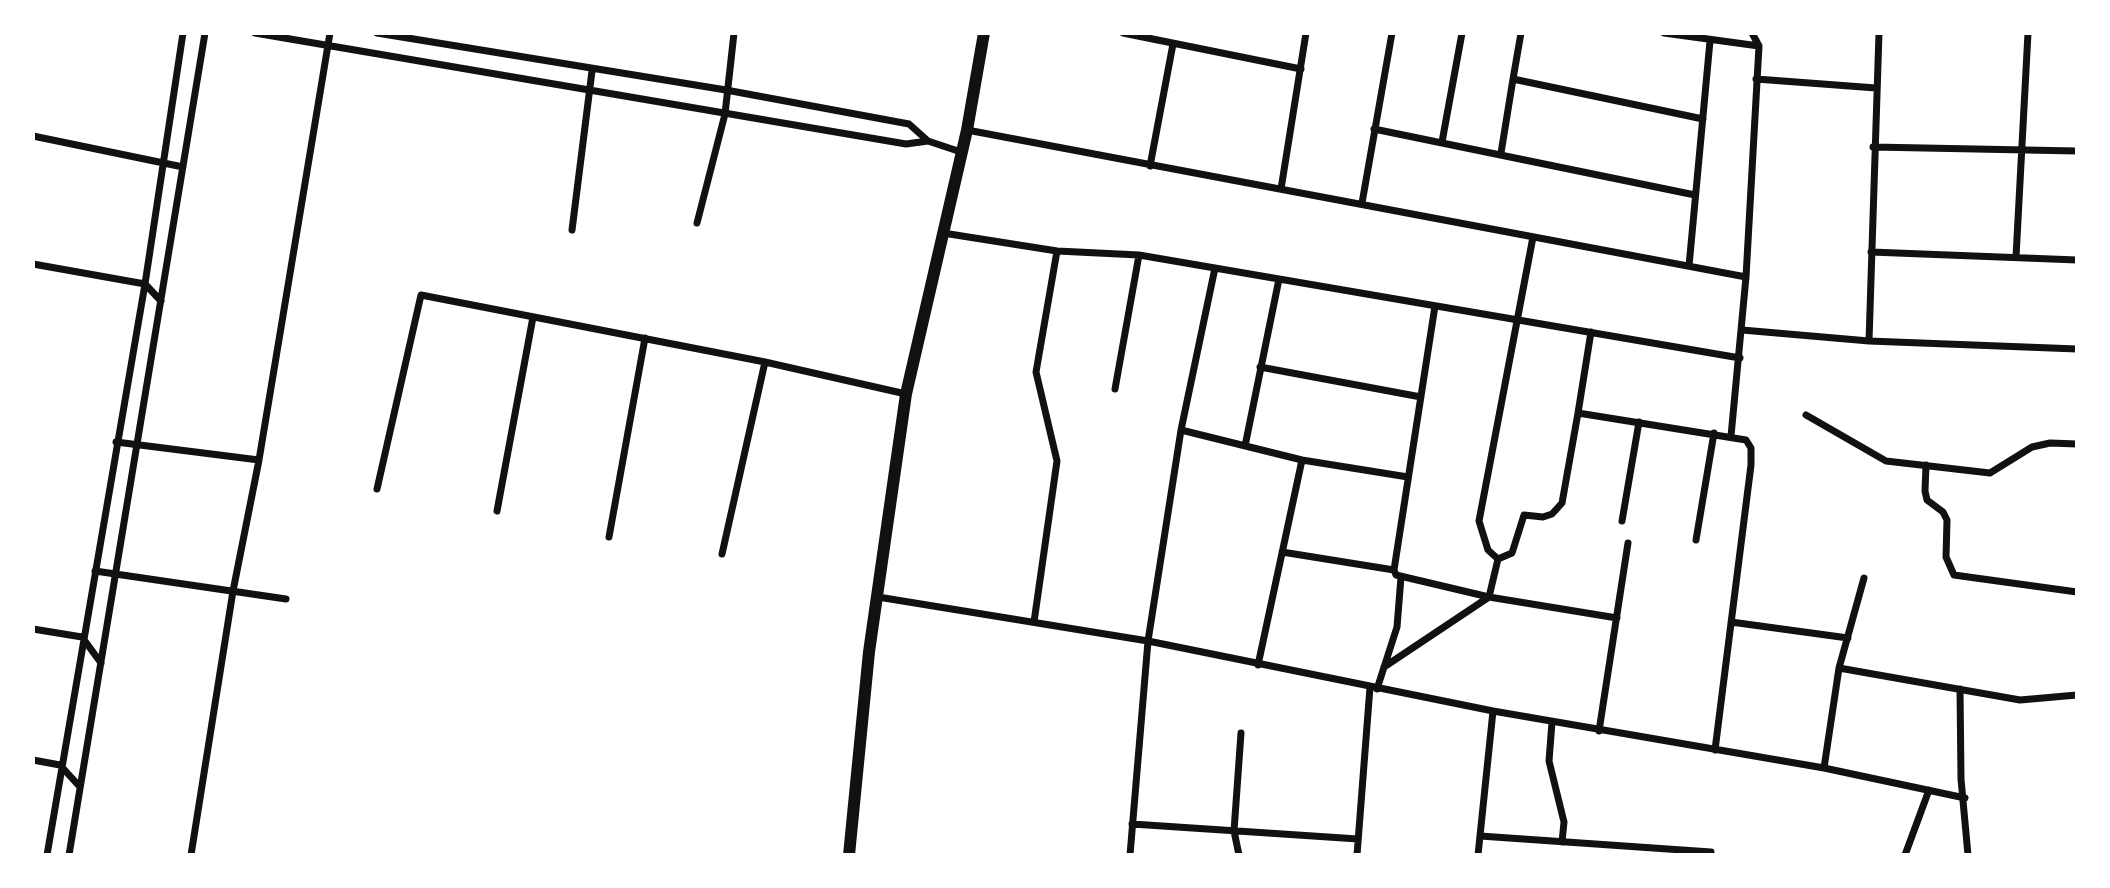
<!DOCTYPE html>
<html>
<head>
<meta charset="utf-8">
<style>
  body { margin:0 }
  #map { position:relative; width:2110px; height:888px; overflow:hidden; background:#fff; font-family:"Varela Round",sans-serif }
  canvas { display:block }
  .frame { position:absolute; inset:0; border:35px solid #fff; pointer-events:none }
</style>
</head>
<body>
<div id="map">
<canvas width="2110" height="888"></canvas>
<div class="frame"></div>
</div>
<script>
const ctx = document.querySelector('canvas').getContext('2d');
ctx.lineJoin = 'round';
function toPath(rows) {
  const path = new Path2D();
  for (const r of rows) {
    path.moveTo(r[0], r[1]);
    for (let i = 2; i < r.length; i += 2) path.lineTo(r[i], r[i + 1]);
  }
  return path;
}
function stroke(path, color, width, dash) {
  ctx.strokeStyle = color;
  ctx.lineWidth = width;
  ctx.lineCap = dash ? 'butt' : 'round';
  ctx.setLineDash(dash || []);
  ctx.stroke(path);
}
const minor = toPath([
  [255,33,906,144,928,141,909,124,726,90,377,33],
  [1123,33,1301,69],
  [1521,33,1513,79,1703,119],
  [1664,33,1759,46],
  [1756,79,1876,88],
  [1374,129,1695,195],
  [967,130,1746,277],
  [33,136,183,167],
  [928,141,961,152],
  [1442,142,1462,33],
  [1873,147,2077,151],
  [1501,153,1513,79],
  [1150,166,1173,44],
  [1281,189,1306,33],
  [1362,203,1392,33],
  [697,223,725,114,734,33],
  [572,230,592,71],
  [943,233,1057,251,1139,255,1740,358],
  [1871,252,2077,260],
  [2016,257,2028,33],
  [33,264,145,284,161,301],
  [1689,266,1710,41],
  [1435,306,1394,570,1396,575,1489,597,1617,618],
  [1742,330,1869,341,2077,349],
  [1869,341,1879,33],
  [1260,367,1421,397],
  [1115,389,1139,255],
  [1578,413,1591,332],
  [1806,415,1886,461,1990,473,2032,447,2050,443,2077,444],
  [1181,430,1302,460,1408,477],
  [1731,436,1746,277,1759,46,1752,33],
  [116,442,259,460,330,33],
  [1245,446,1279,279],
  [1926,465,1925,491,1927,500,1943,512,1947,520,1946,557,1954,575,2077,592],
  [377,489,421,295,765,362,906,394],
  [497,511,533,317],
  [1622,521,1639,422],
  [609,537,645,338],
  [1696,540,1714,433],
  [1282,552,1394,570],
  [722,554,765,362],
  [1498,559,1488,550,1479,521,1533,237],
  [95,571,286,599],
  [878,597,1148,641,1493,711,1824,768,1965,798],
  [1034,622,1057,461,1036,372,1057,251],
  [1731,622,1848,638],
  [33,629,82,637,101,663],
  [1258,665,1302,460],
  [1384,667,1489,597,1498,559,1512,553,1524,515,1543,517,1552,514,1562,503,1578,413,1746,440,1751,448,1751,465,1715,750],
  [1839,668,2020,700,2077,695],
  [1377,689,1397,627,1401,577],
  [1960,689,1961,779,1968,855],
  [1552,722,1549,761,1564,822,1562,842],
  [1599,731,1628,543],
  [33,760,60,765,80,787],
  [1824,768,1839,668,1864,578],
  [1132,824,1358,839],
  [1480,836,1711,852],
  [47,855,145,284,183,33],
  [69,855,205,33],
  [191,855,233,591,259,460],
  [1130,855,1148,641,1181,430,1215,268],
  [1239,855,1234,831,1241,733],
  [1357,855,1370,687],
  [1478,855,1493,711],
  [1905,855,1929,790]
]);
const tertiary = toPath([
  [849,855,869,652,906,394,967,130,984,33]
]);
stroke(minor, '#111', 7);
stroke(tertiary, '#111', 12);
</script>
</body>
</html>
